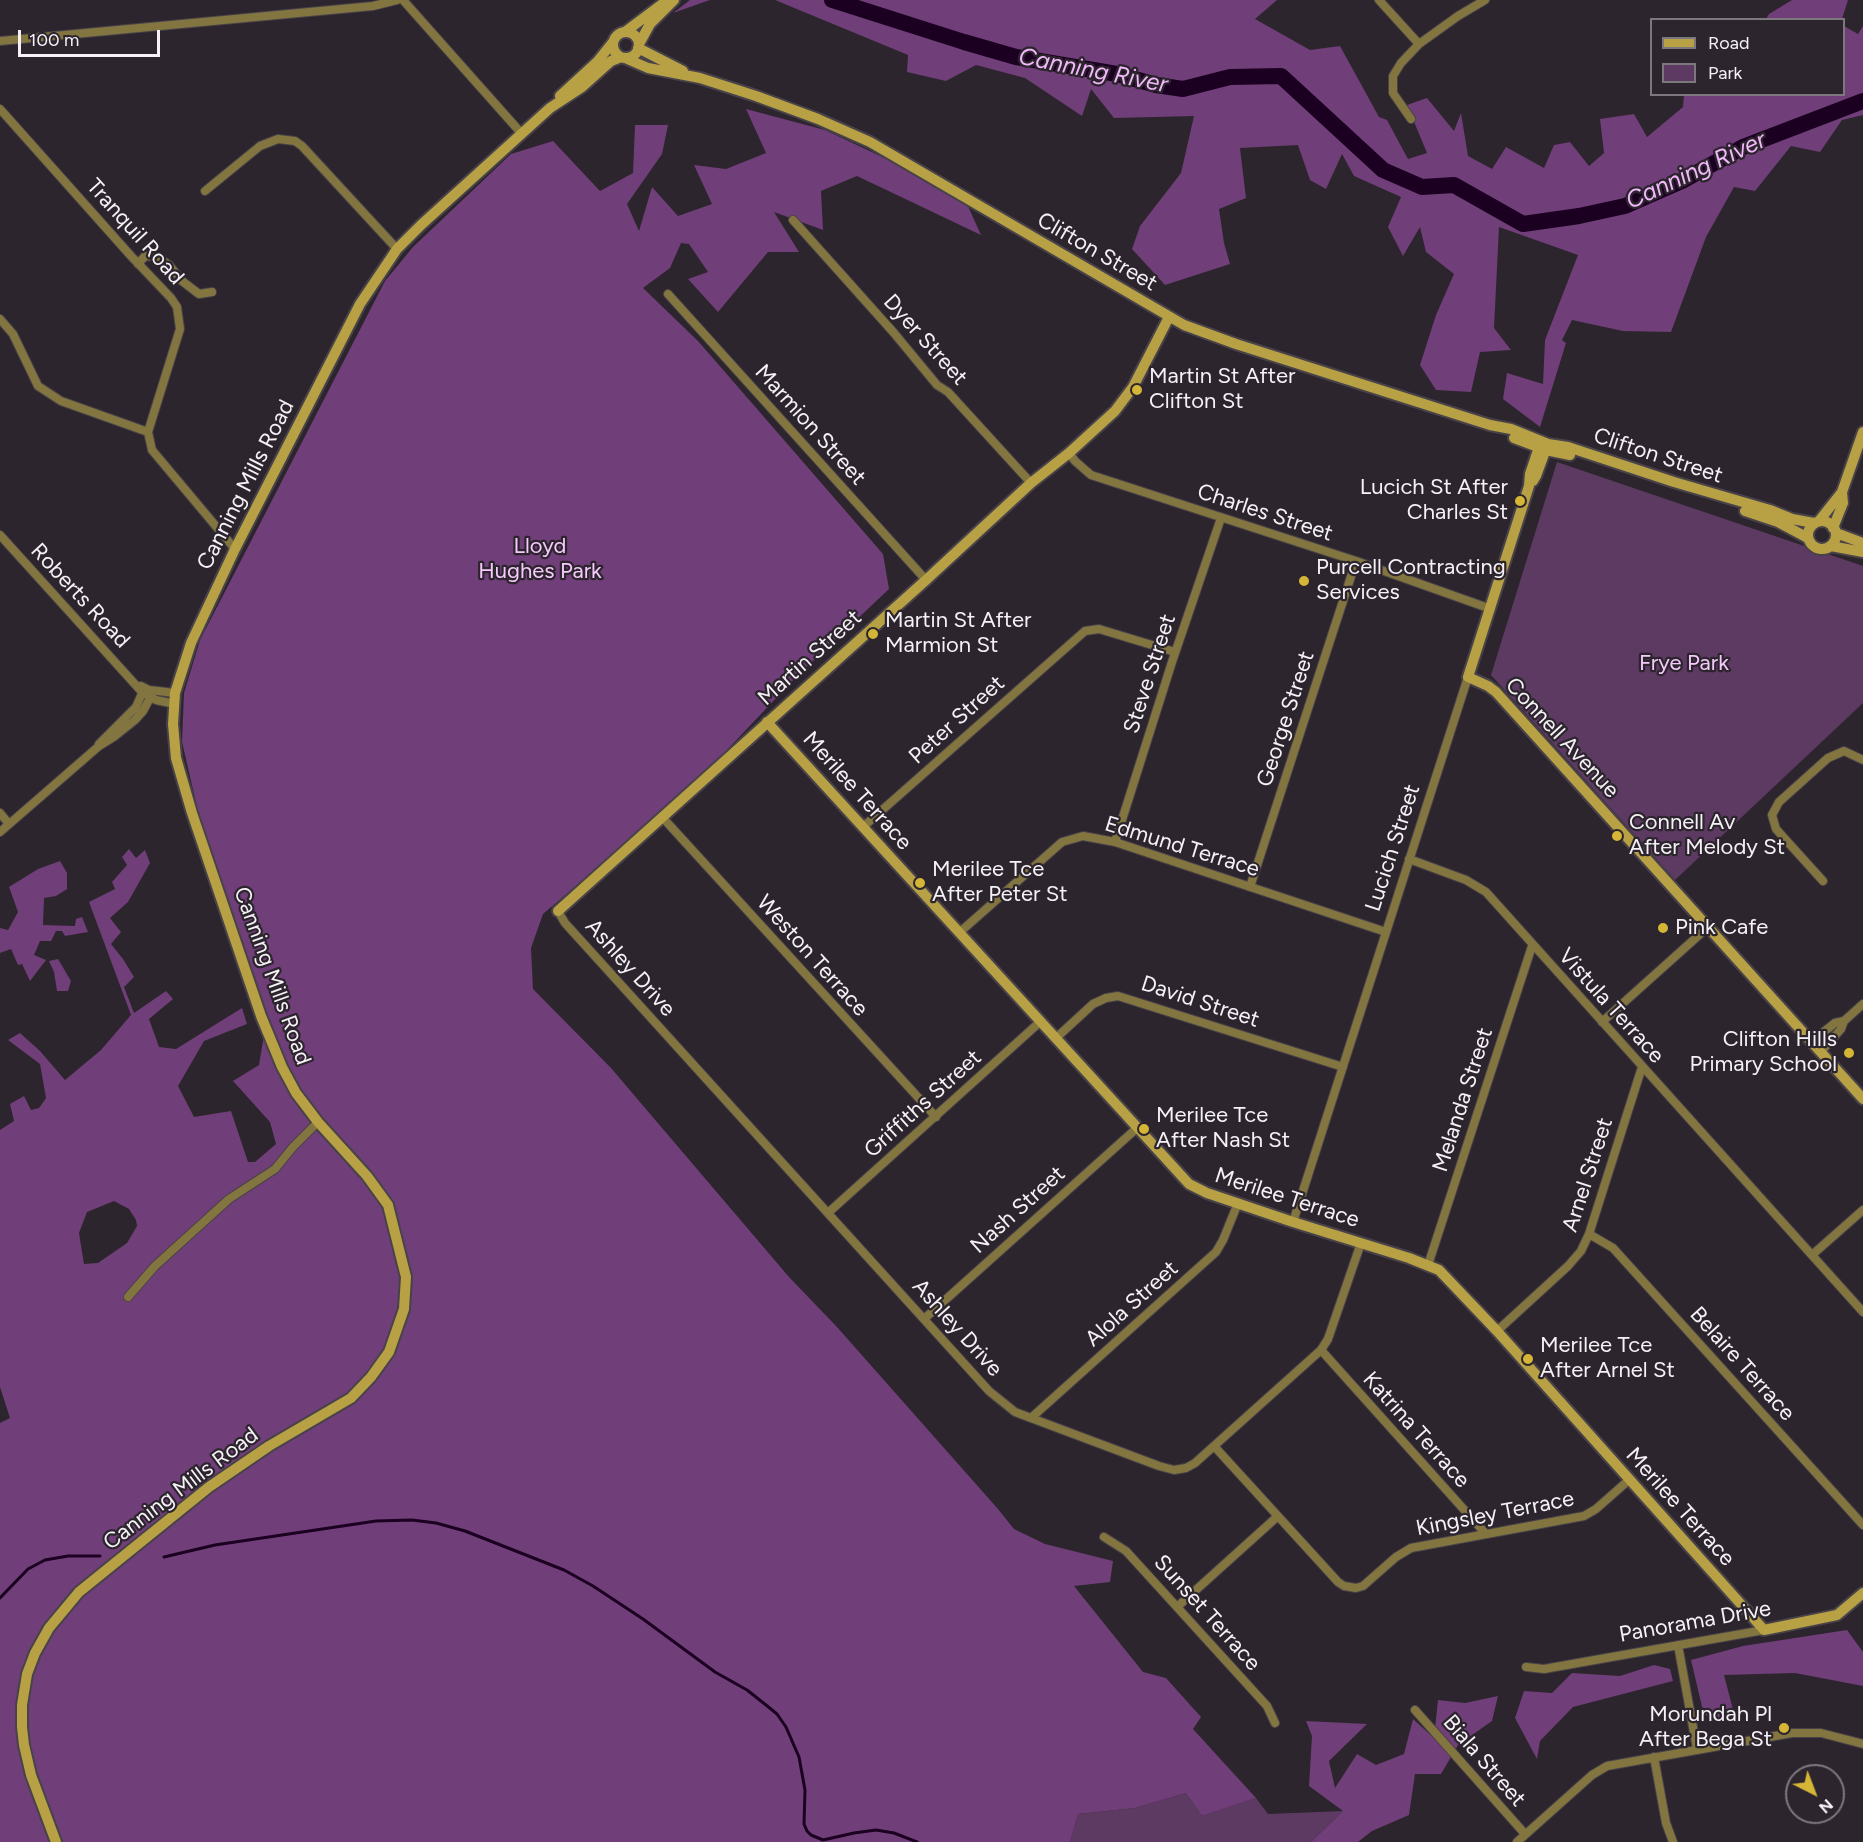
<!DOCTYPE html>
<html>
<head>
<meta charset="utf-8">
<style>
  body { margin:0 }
  #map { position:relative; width:1863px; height:1842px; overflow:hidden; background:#2c252d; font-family:Figtree,sans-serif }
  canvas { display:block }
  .legend { position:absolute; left:1650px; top:18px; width:195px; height:78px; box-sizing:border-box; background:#2c252d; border:2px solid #7d777e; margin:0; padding:8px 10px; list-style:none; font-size:18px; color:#f6f1f7 }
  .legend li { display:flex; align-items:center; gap:12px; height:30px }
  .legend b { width:30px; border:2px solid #7d777e }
  .north { position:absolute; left:1785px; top:1764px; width:60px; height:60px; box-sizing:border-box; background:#2c252d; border:2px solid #7d777e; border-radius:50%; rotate:138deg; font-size:16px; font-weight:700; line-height:24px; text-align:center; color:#f6f1f7 }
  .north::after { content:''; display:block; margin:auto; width:21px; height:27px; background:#d5b535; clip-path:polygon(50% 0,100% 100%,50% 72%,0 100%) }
  .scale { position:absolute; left:18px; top:30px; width:142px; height:27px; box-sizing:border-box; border:3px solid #f6f1f7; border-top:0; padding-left:8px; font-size:18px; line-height:21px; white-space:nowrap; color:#f6f1f7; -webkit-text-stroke:4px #2c252d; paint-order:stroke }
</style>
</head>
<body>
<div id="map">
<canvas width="1863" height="1842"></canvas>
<ul class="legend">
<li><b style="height:8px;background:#b8a044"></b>Road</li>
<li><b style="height:16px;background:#5c3a62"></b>Park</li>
</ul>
<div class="north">N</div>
<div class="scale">100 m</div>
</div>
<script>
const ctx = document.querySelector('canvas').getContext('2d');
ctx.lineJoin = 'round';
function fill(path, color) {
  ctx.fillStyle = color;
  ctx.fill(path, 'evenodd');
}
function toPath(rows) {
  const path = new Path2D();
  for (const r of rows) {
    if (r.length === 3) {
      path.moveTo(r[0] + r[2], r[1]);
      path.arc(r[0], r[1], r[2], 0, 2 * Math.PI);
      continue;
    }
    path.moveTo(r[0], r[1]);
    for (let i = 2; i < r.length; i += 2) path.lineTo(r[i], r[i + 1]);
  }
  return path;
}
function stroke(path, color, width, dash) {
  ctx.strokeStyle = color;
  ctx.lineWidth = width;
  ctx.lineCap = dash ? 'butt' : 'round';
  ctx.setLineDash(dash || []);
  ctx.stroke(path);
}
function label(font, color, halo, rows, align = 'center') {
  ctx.font = font + ' Figtree,sans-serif';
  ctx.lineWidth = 4.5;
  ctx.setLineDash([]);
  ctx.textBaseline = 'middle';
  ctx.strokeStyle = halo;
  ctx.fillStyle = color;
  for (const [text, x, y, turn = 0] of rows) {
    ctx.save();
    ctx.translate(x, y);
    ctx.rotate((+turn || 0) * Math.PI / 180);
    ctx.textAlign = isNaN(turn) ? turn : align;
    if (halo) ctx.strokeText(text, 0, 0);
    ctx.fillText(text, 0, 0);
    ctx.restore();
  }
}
const green = toPath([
  [1557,462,1863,566,1863,703,1675,880,1491,675],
  [1186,1793,1202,1816,1256,1798,1268,1814,1343,1811,1311,1842,1070,1842,1078,1814,1135,1808]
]);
const forest = toPath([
  [690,0,710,0,673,13],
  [775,0,1277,0,1255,19,1310,50,1340,46,1379,117,1387,120,1408,159,1427,153,1407,105,1427,98,1454,131,1461,113,1468,156,1492,169,1506,147,1544,168,1554,145,1570,142,1589,166,1604,153,1600,119,1634,114,1647,137,1683,107,1684,95,1844,94,1844,26,1858,34,1863,26,1863,115,1842,120,1820,152,1791,146,1755,191,1734,187,1706,237,1671,332,1623,331,1572,320,1562,340,1566,343,1540,427,1503,399,1507,373,1543,384,1545,340,1578,255,1499,227,1494,328,1511,350,1480,352,1471,392,1436,390,1420,365,1436,315,1454,274,1426,252,1420,227,1403,256,1388,227,1401,197,1354,176,1342,154,1326,189,1310,180,1298,145,1240,148,1246,198,1219,209,1224,243,1230,264,1165,285,1132,249,1140,226,1181,173,1194,116,1114,118,1091,89,1082,116,1025,78,976,65,946,81,907,72,908,55],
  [1792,0,1848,0,1842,19,1766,19,1769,14],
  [746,109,825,130,963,195,981,235,857,176,821,191,823,230,774,212,799,252,768,252,718,312,688,279,708,272,689,244,681,243,670,268,643,288,698,341,883,554,889,589,797,676,690,789,543,914,531,948,533,989,611,1068,789,1277,837,1327,998,1509,1014,1529,1045,1544,1113,1561,1110,1582,1074,1586,1143,1672,1166,1678,1201,1717,1193,1729,1256,1798,1202,1816,1186,1793,1135,1808,1078,1814,1070,1842,0,1842,0,1423,10,1418,0,1387,0,1130,14,1121,10,1104,24,1096,31,1110,39,1108,46,1098,40,1064,8,1040,20,1033,40,1051,65,1080,101,1050,131,1015,89,902,115,889,112,882,127,865,122,857,129,849,136,858,145,850,150,863,128,902,110,918,121,932,111,944,123,959,134,977,124,987,134,1013,166,991,173,999,149,1019,159,1047,176,1049,242,1008,247,1024,204,1041,178,1086,194,1117,231,1111,248,1162,255,1162,276,1144,270,1122,233,1081,259,1065,267,1016,203,833,182,742,184,693,200,640,385,281,413,247,511,154,553,141,600,191,633,173,635,125,668,125,662,154,627,204,639,231,652,187,678,216,712,204,694,165,726,169,766,153],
  [114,1201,129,1209,136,1220,137,1226,127,1243,98,1263,84,1264,79,1233,87,1212],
  [60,861,67,873,67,889,56,896,44,898,43,925,75,926,76,919,82,917,88,932,65,936,62,931,56,931,51,941,40,941,34,955,46,960,30,981,22,964,18,965,11,949,0,953,0,928,8,930,18,912,9,887,38,869],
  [58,959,71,981,68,991,57,991,54,972,49,961],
  [1847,1630,1863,1652,1863,1686,1795,1673,1724,1675,1736,1721,1704,1715,1691,1660,1743,1646],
  [1654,1665,1670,1669,1673,1681,1573,1707,1540,1741,1537,1759,1515,1718,1524,1691,1552,1693,1572,1673,1620,1676],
  [1498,1696,1492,1721,1458,1745,1441,1774,1415,1774,1409,1815,1372,1831,1358,1842,1311,1842,1343,1811,1309,1786,1312,1736,1306,1721,1367,1724,1329,1761,1335,1788,1357,1754,1376,1765,1404,1754,1413,1719,1434,1738,1438,1700,1465,1703]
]);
const stream = toPath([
  [164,1557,215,1545,376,1521,412,1520,436,1523,465,1531,564,1570,593,1586,643,1619,715,1672,747,1690,766,1705,777,1714,786,1727,799,1757,805,1790,804,1824,807,1831,811,1835,823,1840,854,1833,876,1830,894,1833,917,1842],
  [0,1598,28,1569,45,1560,68,1556,100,1556]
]);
const river = toPath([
  [832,0,964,42,1016,57,1117,74,1156,85,1183,89,1230,77,1281,76,1383,170,1422,187,1454,185,1523,224,1579,216,1625,206,1682,181,1743,147,1863,101]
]);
const street = toPath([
  [403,0,522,134],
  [1379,0,1419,44],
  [0,41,373,6,397,0],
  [0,109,131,256,171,298,177,307,180,329,148,432,152,450,235,549],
  [1411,119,1393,93,1393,76,1401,63,1419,44,1458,16,1485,0],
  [205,191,260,146,278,139,295,141,302,146,397,249],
  [793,220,894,333,937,385,948,392,1031,483],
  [138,264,145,256,158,257,169,265,182,281,199,294,212,292],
  [668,294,926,580],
  [0,319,13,334,38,386,61,401,148,432],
  [1069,453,1075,461,1091,475,1356,561,1491,609],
  [0,535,142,692,156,700,175,704],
  [141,686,149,690,175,693],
  [99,744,136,707,144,689],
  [0,813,9,824],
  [663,818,936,1117],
  [863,827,1085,631,1099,629,1175,652],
  [0,832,99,746,115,736,135,720,143,711,150,698],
  [1115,842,1172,662,1221,518],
  [1409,859,1466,880,1486,892,1863,1312],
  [1823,881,1776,829,1772,815,1779,802,1828,758,1844,751,1863,760],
  [1250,887,1356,561],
  [558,911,565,923,989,1391,1015,1412,1159,1466,1174,1470,1186,1468,1195,1463,1321,1350,1328,1339,1361,1243],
  [960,932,1062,842,1083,836,1115,842,1386,932],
  [1602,1022,1708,927],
  [1056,1038,1093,1004,1106,998,1118,996,1343,1067],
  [1811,1042,1835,1023,1844,1021],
  [1821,1052,1841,1029,1844,1021,1863,1004],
  [829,1212,1041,1021],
  [1293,1222,1468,677],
  [1589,1234,1613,1248,1863,1525],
  [1812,1255,1863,1210],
  [1428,1265,1532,946],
  [128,1297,155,1266,229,1199,275,1169,293,1147,318,1122],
  [924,1319,1137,1128],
  [1497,1331,1568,1266,1581,1251,1589,1234,1642,1067],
  [1321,1350,1485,1533],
  [1031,1418,1216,1252,1223,1240,1238,1203],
  [1214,1446,1338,1582,1344,1586,1356,1588,1363,1586,1396,1557,1411,1548,1584,1516,1596,1509,1630,1479],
  [1104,1537,1126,1551,1267,1706,1275,1723],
  [1177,1607,1278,1516],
  [1678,1645,1697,1749],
  [1526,1667,1544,1669,1764,1630],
  [1415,1710,1525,1834],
  [1654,1757,1666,1823,1673,1842],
  [1517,1842,1592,1775,1607,1766,1792,1733,1821,1733,1863,1744]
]);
const secondary = toPath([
  [625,32,665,2],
  [626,45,13],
  [639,44,650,24,674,0],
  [638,48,683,71],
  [625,58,648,68,700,78,756,96,818,119,870,142,1184,325,1236,344,1490,425,1511,429,1548,444,1568,447,1674,482,1770,510,1792,519,1814,523],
  [560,96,597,62,613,42],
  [1514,438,1546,450,1570,455],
  [1541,441,1530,474,1529,486,1468,677,1488,686,1496,692,1863,1099],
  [1533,481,1536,476,1547,446],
  [1745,511,1778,522,1808,538],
  [1819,521,1842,492,1863,432],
  [1822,535,14],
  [1833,528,1843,503,1842,492],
  [1836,533,1863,543],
  [1831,546,1863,552],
  [767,722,1189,1184,1207,1193,1293,1222,1409,1258,1439,1270,1497,1331,1764,1630,1837,1615,1863,1593],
  [558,911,926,580,1031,483,1069,453,1115,411,1133,387,1169,317],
  [56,1842,31,1775,24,1745,22,1727,22,1705,27,1674,35,1653,49,1628,79,1592,209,1487,269,1446,351,1398,371,1377,389,1352,404,1309,406,1277,388,1205,367,1176,318,1122,296,1093,282,1067,261,1016,192,813,176,758,173,724,175,693,191,643,235,549,360,304,397,249,421,225,550,108,582,87,611,61,621,57]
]);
const markers = [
  [1137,390,6,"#d5b535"],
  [1520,501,6,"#d5b535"],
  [1304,581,6,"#d5b535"],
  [873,634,6,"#d5b535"],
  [1617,836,6,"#d5b535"],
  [920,883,6,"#d5b535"],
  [1663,928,6,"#d5b535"],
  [1849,1053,6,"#d5b535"],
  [1144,1129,6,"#d5b535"],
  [1528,1359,6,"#d5b535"],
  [1784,1728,6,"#d5b535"]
];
const streetNames = [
  ["Tranquil Road",135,232,48],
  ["Clifton Street",1097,252,30],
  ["Dyer Street",925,340,48],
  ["Marmion Street",810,425,48],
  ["Clifton Street",1658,456,18],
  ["Canning Mills Road",246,485,-63],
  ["Charles Street",1265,513,18],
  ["Roberts Road",80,596,47],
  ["Martin Street",810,658,-42],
  ["Steve Street",1150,674,-72],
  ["George Street",1286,719,-72],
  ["Peter Street",957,720,-42],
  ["Connell Avenue",1562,738,47],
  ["Merilee Terrace",857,791,48],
  ["Edmund Terrace",1182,847,17],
  ["Lucich Street",1393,848,-72],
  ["Weston Terrace",812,956,48],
  ["Ashley Drive",630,968,48],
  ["Canning Mills Road",272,976,70],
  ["David Street",1200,1002,18],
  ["Vistula Terrace",1611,1006,48],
  ["Melanda Street",1463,1100,-72],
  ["Griffiths Street",923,1104,-42],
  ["Arnel Street",1588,1175,-72],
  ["Merilee Terrace",1287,1198,18],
  ["Nash Street",1018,1210,-42],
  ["Alola Street",1132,1304,-42],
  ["Ashley Drive",957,1328,48],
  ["Belaire Terrace",1742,1364,48],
  ["Katrina Terrace",1416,1430,48],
  ["Canning Mills Road",181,1489,-37],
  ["Merilee Terrace",1680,1507,48],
  ["Kingsley Terrace",1495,1514,-11],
  ["Sunset Terrace",1207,1613,48],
  ["Panorama Drive",1695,1622,-10],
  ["Biala Street",1484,1761,49]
];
const poiNames = [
  ["Martin St After",1149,377],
  ["Clifton St",1149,402],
  ["Lucich St After",1508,488,"right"],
  ["Charles St",1508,513,"right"],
  ["Purcell Contracting",1316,568],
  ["Services",1316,593],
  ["Martin St After",885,621],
  ["Marmion St",885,646],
  ["Connell Av",1629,823],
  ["After Melody St",1629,848],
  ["Merilee Tce",932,870],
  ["After Peter St",932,895],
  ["Pink Cafe",1675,928],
  ["Clifton Hills",1837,1040,"right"],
  ["Primary School",1837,1065,"right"],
  ["Merilee Tce",1156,1116],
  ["After Nash St",1156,1141],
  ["Merilee Tce",1540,1346],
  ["After Arnel St",1540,1371],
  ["Morundah Pl",1772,1715,"right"],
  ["After Bega St",1772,1740,"right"]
];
const parkNames = [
  ["Lloyd",540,547],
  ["Hughes Park",540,572],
  ["Frye Park",1684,664]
];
const waterNames = [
  ["Canning River",1093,71,11],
  ["Canning River",1696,171,-25]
];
fill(green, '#5c3a62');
fill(forest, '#703e78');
stroke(stream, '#1c0022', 3);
stroke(river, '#1c0022', 16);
stroke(street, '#484249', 10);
stroke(secondary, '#484249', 14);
stroke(street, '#83753f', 8);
stroke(secondary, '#b8a044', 10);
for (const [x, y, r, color] of markers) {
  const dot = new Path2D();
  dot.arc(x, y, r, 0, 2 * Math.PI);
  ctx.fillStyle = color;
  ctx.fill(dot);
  stroke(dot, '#2c252d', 2);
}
label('22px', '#f6f1f7', '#2c252d', streetNames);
label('22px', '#f6f1f7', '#2c252d', poiNames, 'left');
label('22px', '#f5c9fc', '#2c252d', parkNames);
label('italic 24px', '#f2b8fb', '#2c252d', waterNames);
</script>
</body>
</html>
